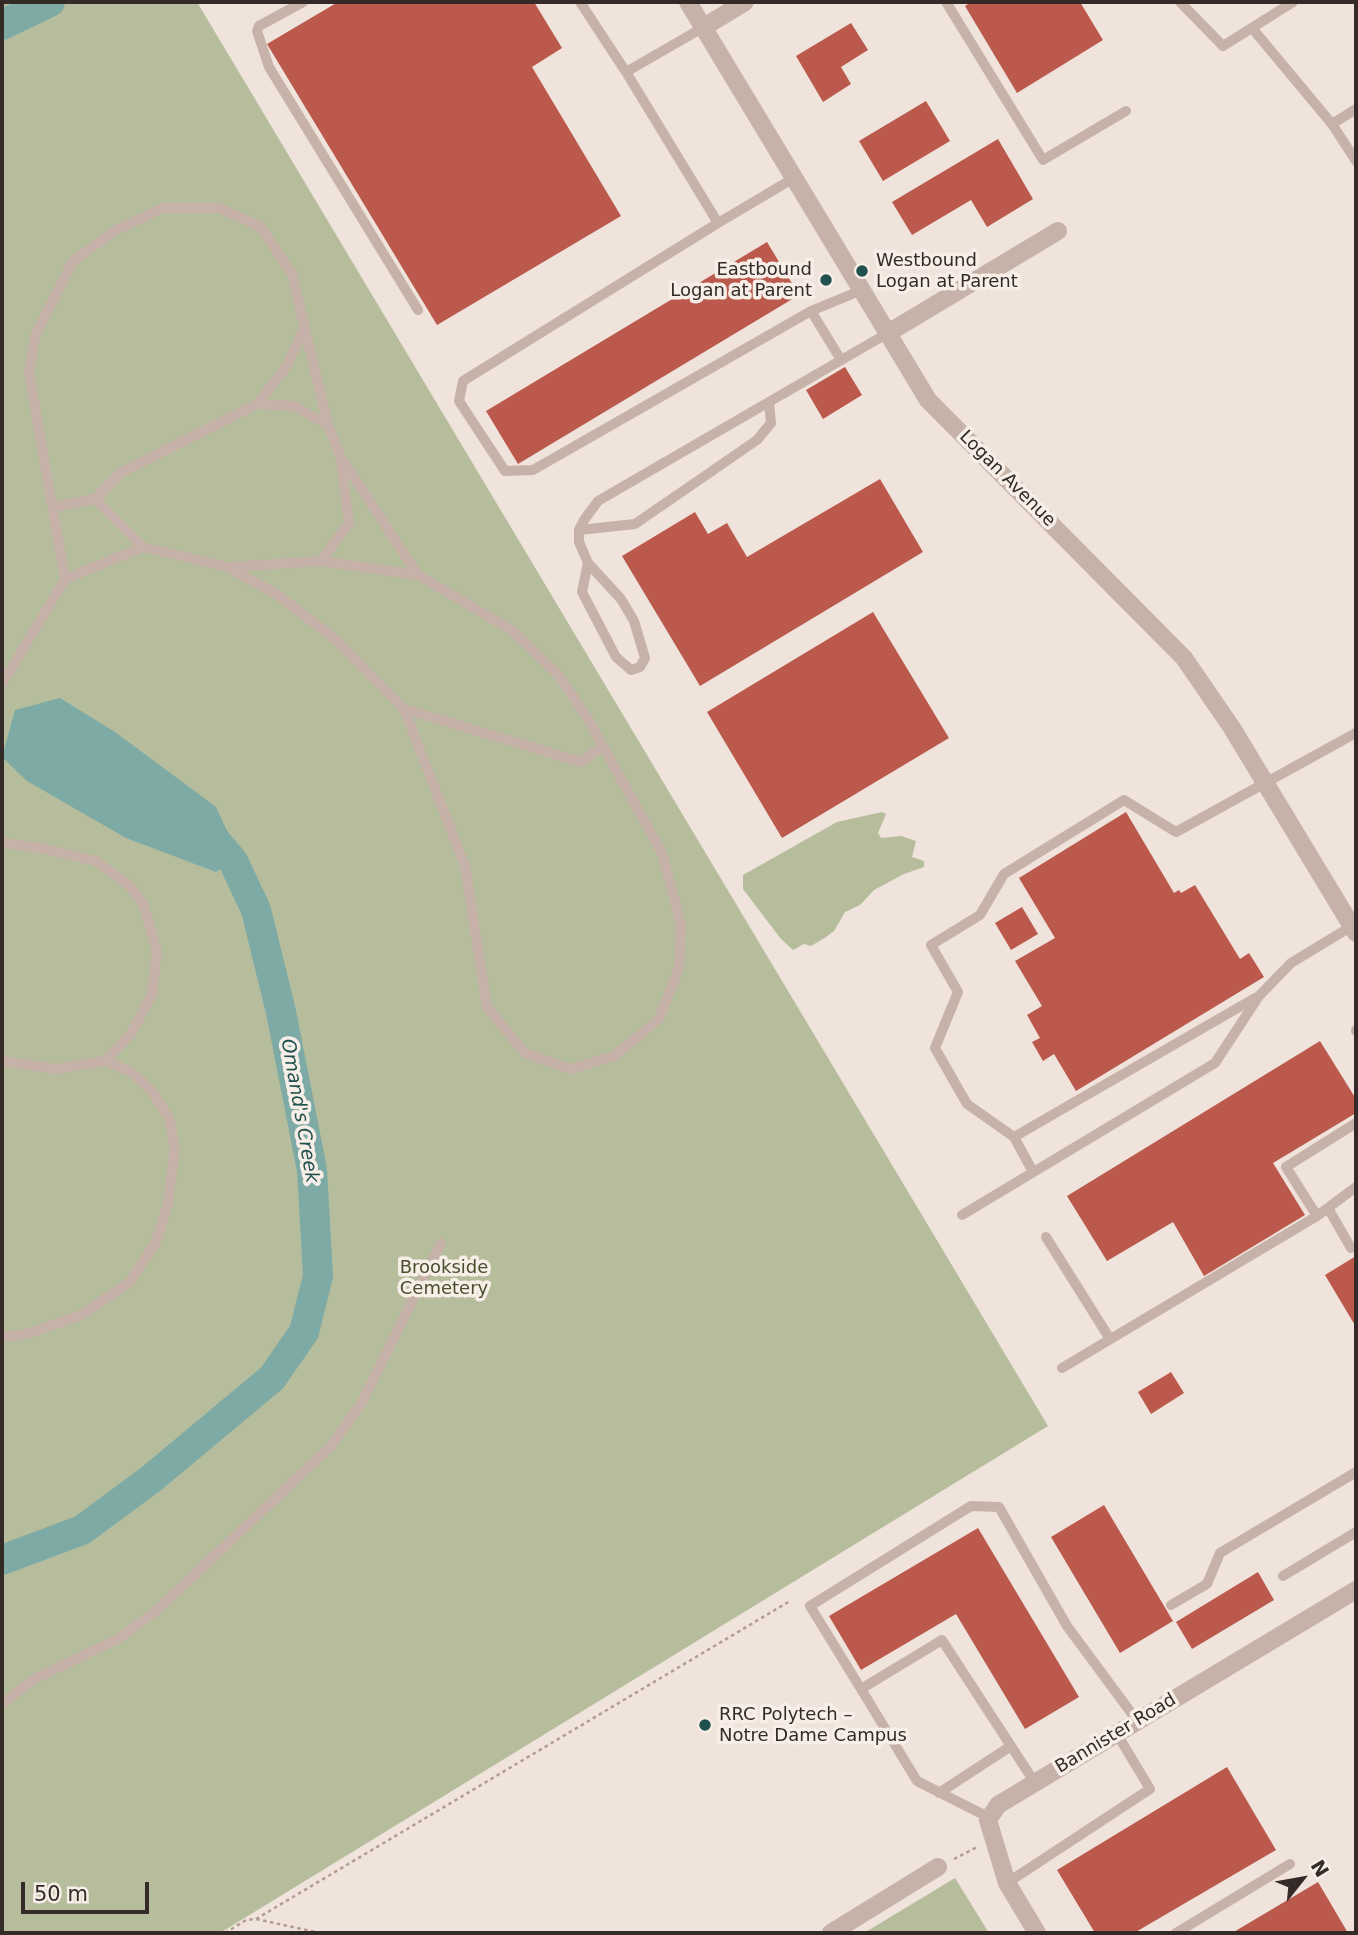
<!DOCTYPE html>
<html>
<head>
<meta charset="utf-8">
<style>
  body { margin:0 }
  #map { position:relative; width:1358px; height:1935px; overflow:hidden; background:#efe3db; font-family:"DejaVu Sans",sans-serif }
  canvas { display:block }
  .frame { position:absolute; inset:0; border:4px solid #342a28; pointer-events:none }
  .north { position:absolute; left:1267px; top:1844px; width:70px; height:70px; -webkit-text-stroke:5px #f7eee7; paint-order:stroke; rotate:59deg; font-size:19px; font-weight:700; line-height:28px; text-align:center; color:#342a28 }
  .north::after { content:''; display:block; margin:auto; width:24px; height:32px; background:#342a28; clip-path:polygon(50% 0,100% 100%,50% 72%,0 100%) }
  .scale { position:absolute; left:21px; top:1882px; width:128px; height:32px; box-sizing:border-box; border:4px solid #342a28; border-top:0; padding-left:9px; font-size:21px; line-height:24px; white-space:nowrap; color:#342a28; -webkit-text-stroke:5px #f7eee7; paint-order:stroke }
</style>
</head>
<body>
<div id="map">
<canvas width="1358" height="1935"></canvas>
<div class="frame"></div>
<div class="north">N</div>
<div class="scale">50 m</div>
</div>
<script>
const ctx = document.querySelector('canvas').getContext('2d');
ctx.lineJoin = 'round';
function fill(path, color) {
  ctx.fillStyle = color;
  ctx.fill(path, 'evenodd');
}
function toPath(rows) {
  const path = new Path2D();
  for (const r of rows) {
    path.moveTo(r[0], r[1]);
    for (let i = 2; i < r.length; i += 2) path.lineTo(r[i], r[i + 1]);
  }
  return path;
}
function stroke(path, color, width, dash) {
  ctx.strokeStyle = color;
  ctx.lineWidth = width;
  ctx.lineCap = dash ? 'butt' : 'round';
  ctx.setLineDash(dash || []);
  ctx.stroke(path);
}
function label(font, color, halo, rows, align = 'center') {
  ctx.font = font + ' "DejaVu Sans",sans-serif';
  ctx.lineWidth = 7;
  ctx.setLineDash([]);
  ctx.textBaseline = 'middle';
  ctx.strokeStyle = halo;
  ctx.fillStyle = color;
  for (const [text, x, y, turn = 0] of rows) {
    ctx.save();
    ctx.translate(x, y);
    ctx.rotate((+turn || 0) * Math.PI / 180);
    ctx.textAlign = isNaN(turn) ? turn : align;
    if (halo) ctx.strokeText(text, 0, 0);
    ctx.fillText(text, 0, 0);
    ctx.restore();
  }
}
const green = toPath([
  [2,2,197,2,1048,1426,220,1933,2,1933],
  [882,812,886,814,878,833,881,838,901,836,916,841,912,857,924,861,924,867,904,874,874,890,860,905,845,912,834,931,826,937,811,946,804,944,793,950,781,939,743,889,743,875,837,822],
  [955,1878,989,1933,864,1933]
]);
const water = toPath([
  [60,698,115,732,216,807,235,848,233,861,216,872,126,838,27,781,2,757,15,710]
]);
const river = toPath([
  [2,25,50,2],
  [2,1560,82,1530,151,1479,272,1378,304,1332,318,1276,312,1170,281,1012,256,910,233,861,214,839,205,834]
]);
const building = toPath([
  [338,2,534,2,562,48,532,67,621,216,437,325,267,44],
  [971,2,1080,2,1103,40,1017,93,965,6],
  [851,23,868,50,841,67,851,84,823,102,796,56],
  [926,101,950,141,883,181,859,141],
  [998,139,1033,199,987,227,971,200,912,235,892,202],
  [767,242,799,295,518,464,486,411],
  [845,367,862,395,823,419,806,390],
  [880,479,923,552,700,686,622,556,695,512,708,534,727,523,747,557],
  [873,612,949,738,782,838,707,712],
  [1126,812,1174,893,1179,890,1181,893,1195,885,1240,959,1249,953,1264,977,1076,1091,1054,1054,1043,1061,1032,1042,1040,1038,1027,1015,1042,1006,1015,961,1055,938,1019,878],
  [1022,907,1038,934,1011,950,995,923],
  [1320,1041,1356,1099,1356,1113,1273,1163,1305,1215,1204,1276,1173,1222,1107,1261,1067,1196],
  [1356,1256,1356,1327,1325,1275],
  [1171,1372,1184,1393,1151,1414,1138,1392],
  [1104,1505,1173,1621,1120,1653,1051,1537],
  [978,1528,1079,1697,1025,1729,956,1614,861,1670,829,1616],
  [1258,1572,1274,1600,1192,1649,1176,1622],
  [1227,1767,1276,1850,1134,1933,1095,1933,1057,1870],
  [1318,1882,1348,1933,1232,1933]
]);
const path = toPath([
  [954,1859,979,1846],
  [256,1919,790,1601],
  [225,1933,246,1920,256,1919,320,1933]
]);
const service = toPath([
  [303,2,259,26,257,31,269,67,418,310],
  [580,2,626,72],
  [946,2,1043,160,1126,111],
  [1180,2,1223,46,1293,2],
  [704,27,626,72,718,223,794,178],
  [1252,28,1332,124,1356,109],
  [1332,124,1356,161],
  [718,223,463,381,459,401,505,471,533,470,811,311,862,290],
  [811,311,841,360],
  [257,404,287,366,305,326],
  [95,499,122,472,257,404,294,406,328,425],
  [54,507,95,499,143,547],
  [579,530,635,524,757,440,771,423,769,402],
  [321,561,418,575],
  [588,563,582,592,616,657,631,670,640,667,645,658,634,621,621,599,588,563,579,542,579,530,584,520,598,501,888,333],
  [230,567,321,561,349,523,341,460],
  [2,684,65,579,143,547,227,567,278,595,336,640,404,709,465,866,487,1007,525,1053,571,1069,614,1056,659,1019,679,968,681,925,662,853,588,719,560,677,513,631,418,575,340,456,328,425,292,274,261,227,219,208,163,208,116,230,73,261,35,336,29,373,65,579],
  [404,709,581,762,603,746],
  [2,843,41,848,96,861,130,886,143,904,157,951,152,994,131,1034,105,1061],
  [1356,1030,1356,1031],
  [2,1061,56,1069,105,1061,130,1071,152,1091,169,1118,175,1147,168,1204,156,1242,130,1282,81,1315,27,1334,2,1337],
  [1014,1137,967,1104,935,1048,958,992,931,945,980,915,1004,874,1124,800,1176,832,1356,733],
  [1033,1172,1014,1137,1255,998],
  [1328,1208,1351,1248],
  [962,1215,1215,1063,1259,996,1291,963,1352,926],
  [1317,1216,1286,1167,1356,1123],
  [1046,1237,1110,1339],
  [1062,1368,1317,1216,1356,1187],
  [1283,1576,1356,1532],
  [1171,1605,1207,1584,1220,1553,1356,1472],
  [861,1689,810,1606,971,1506,999,1507,1067,1626,1138,1722],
  [2,1704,34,1679,118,1639,156,1611,331,1446,362,1402,441,1243],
  [939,1793,1011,1746],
  [990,1818,917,1781,861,1689,942,1640,1035,1783],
  [1007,1883,1150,1789,1117,1734],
  [1176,1933,1290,1864]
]);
const minor = toPath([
  [688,2,928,400,1184,658,1232,728,1356,933],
  [704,27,745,2],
  [888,333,1058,231],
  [831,1933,938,1867],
  [1037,1933,1007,1883,988,1820,998,1805,1356,1590]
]);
const markers = [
  [862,271,7,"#21514e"],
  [826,280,7,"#21514e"],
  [705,1725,7,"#21514e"]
];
const poiNames = [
  ["Westbound",876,261],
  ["Logan at Parent",876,282],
  ["Eastbound",812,270,"right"],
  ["Logan at Parent",812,291,"right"],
  ["RRC Polytech –",719,1715],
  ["Notre Dame Campus",719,1736]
];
const streetNames = [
  ["Logan Avenue",1007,479,45],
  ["Bannister Road",1116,1734,-31]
];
const parkNames = [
  ["Brookside",444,1268],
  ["Cemetery",444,1289]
];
const waterNames = [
  ["Omand's Creek",299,1111,80]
];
fill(green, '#b6bd9c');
fill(water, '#7daaa5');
stroke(river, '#7daaa5', 30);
fill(building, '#bb594d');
stroke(path, '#b29c92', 2.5, [3.5, 3.5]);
stroke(service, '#c6b2a8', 10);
stroke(minor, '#c6b2a8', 18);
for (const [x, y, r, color] of markers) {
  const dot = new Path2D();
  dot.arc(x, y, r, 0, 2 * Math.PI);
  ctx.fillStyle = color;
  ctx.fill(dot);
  stroke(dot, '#f7eee7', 2.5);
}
label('18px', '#342a28', '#f7eee7', poiNames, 'left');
label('18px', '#342a28', '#f7eee7', streetNames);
label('18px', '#484f2e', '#f7eee7', parkNames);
label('italic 19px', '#21514e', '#f7eee7', waterNames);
</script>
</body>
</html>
